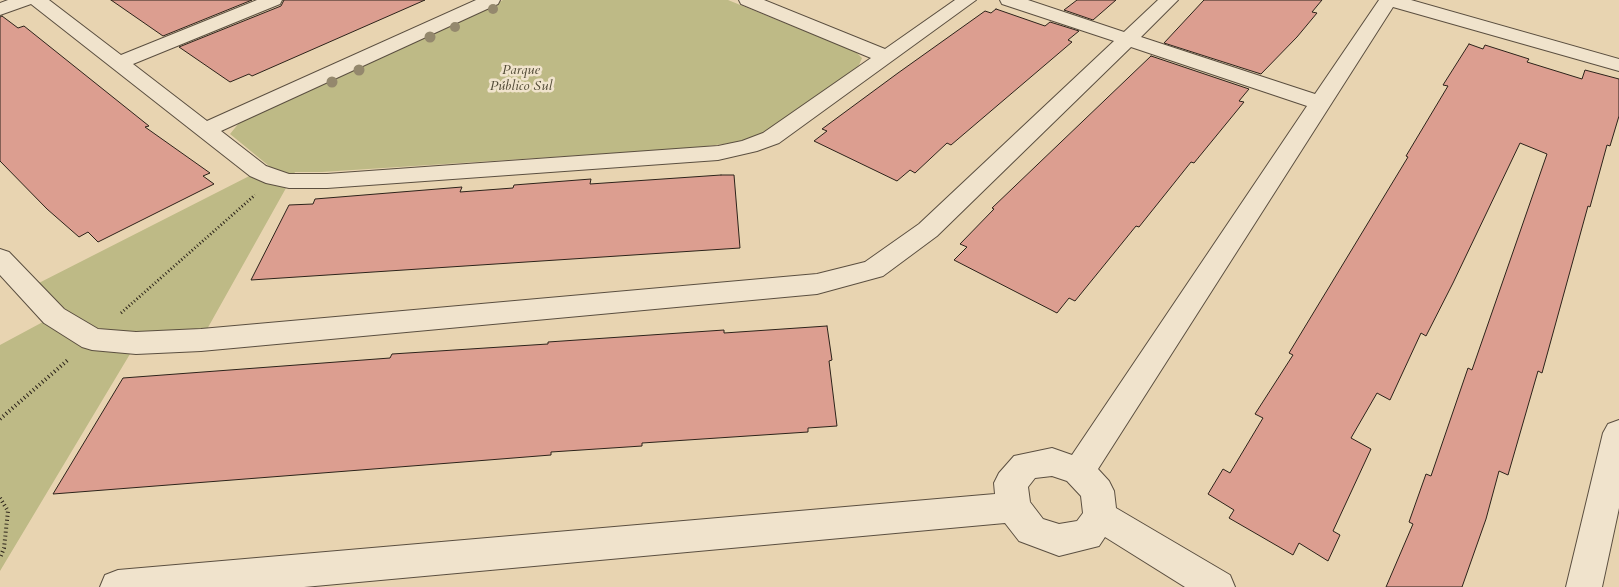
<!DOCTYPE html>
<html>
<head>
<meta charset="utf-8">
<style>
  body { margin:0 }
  canvas { display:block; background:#e8d4b1 }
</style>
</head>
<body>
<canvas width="1619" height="587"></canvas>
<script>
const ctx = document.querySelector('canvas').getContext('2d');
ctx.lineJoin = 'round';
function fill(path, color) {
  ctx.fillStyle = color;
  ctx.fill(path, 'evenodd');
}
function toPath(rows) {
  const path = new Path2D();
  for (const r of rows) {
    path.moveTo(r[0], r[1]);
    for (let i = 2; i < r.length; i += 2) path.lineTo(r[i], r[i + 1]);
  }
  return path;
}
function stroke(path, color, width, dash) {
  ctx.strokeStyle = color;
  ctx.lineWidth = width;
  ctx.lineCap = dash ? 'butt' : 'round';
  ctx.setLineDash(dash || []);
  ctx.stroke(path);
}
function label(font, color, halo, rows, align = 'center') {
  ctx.font = font + ' Cardo,serif';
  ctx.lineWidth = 5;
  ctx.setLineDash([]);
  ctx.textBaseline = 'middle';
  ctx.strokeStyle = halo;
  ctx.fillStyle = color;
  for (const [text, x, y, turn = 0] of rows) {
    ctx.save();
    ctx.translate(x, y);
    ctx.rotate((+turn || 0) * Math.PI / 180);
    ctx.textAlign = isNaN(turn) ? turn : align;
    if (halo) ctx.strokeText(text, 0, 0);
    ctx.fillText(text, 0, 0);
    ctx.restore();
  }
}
const green = toPath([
  [503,0,728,0,856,52,862,58,859,65,852,71,763,133,739,142,692,148,322,172,295,172,201,340,136,344,0,571,0,345,54,316,29,288,269,166,230,134,239,123]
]);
const building = toPath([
  [111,0,252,0,163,36,111,0],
  [284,0,425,0,252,76,249,74,230,82,179,47,281,6,284,0],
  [1077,0,1116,0,1093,20,1064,10,1077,0],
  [1204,0,1322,0,1312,12,1317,13,1297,37,1261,74,1164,43,1204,0],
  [996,9,1045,26,1050,22,1079,31,1068,40,1072,42,951,145,947,143,915,173,910,170,897,181,814,141,827,131,822,129,898,73,985,11,991,13,996,9],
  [2,16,18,28,24,26,149,126,145,127,210,173,203,176,214,184,98,242,88,232,79,237,47,209,0,161,0,17,2,16],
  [1469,44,1483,49,1485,45,1529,59,1527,62,1582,79,1585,70,1619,79,1619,116,1610,146,1607,145,1590,207,1588,206,1542,373,1538,371,1508,475,1499,471,1486,519,1462,587,1386,587,1413,524,1409,522,1426,474,1431,476,1468,368,1472,370,1547,154,1520,143,1453,283,1426,336,1421,333,1390,400,1377,393,1351,438,1371,449,1333,531,1340,535,1328,561,1299,543,1293,555,1229,518,1234,510,1208,494,1223,469,1230,473,1263,418,1255,414,1293,355,1289,353,1408,157,1406,156,1448,86,1443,85,1469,44],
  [1151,56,1249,89,1239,101,1244,102,1194,163,1191,162,1139,227,1136,226,1075,301,1069,298,1057,313,954,260,967,247,960,244,994,209,992,208,1151,56],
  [721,175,734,175,740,248,251,280,289,205,313,204,315,199,462,187,460,192,513,188,514,185,591,179,590,184,721,175],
  [827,326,832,360,829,361,837,426,808,428,808,432,642,443,642,446,551,452,551,455,463,462,53,494,123,378,390,358,392,354,548,344,548,342,724,330,724,333,827,326]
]);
const pathFar1 = toPath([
  [121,313,255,195]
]);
const path = toPath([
  [0,419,69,359],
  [0,498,8,511,4,548,0,558]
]);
const street = toPath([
  [8,0,49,0,121,55,257,0,282,0,280,4,133,64,207,121,476,0,500,0,498,4,221,131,266,166,289,174,327,174,718,146,742,141,763,133,871,58,741,4,739,0,764,0,885,49,955,0,976,0,779,143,757,151,718,160,327,188,289,188,266,183,250,176,31,4,0,15,0,3,8,0],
  [1000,0,1028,0,1124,32,1158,0,1178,0,1141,37,1315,94,1379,0,1411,0,1619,59,1619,71,1393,7,1098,469,1109,481,1114,491,1116,508,1230,575,1235,587,1185,587,1105,537,1099,546,1059,556,1019,541,1005,523,304,587,100,587,105,575,118,570,995,494,994,483,999,473,1014,456,1052,448,1072,455,1307,106,1131,47,937,236,883,276,817,294,201,351,136,354,92,350,82,347,44,323,0,275,0,249,9,252,64,309,98,329,136,332,201,329,817,274,865,262,919,224,1114,41,1002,4,1000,0],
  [1052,476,1067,481,1081,496,1083,513,1077,521,1059,524,1043,519,1030,502,1028,487,1035,478,1052,476],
  [1619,420,1619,508,1602,587,1566,587,1603,433,1608,424,1619,420]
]);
const trees = [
  [493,9,5],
  [455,27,5],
  [430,37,5.5],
  [359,70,5.5],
  [332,82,5.5]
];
const farParknames = [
  ["Parque",521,71],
  ["Público Sul",521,87]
];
fill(green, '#beba86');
fill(building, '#dc9e90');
stroke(building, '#2c231a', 1);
stroke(street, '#5b4f40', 2);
stroke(pathFar1, '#2c231a', 3, [1, 2.5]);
stroke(path, '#2c231a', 4, [1, 3]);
fill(street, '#f0e3cc');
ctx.fillStyle = '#94886d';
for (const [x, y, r] of trees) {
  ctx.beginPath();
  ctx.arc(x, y, r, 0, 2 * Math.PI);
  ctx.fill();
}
label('italic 14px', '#504935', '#f0e3cc', farParknames);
</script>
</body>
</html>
